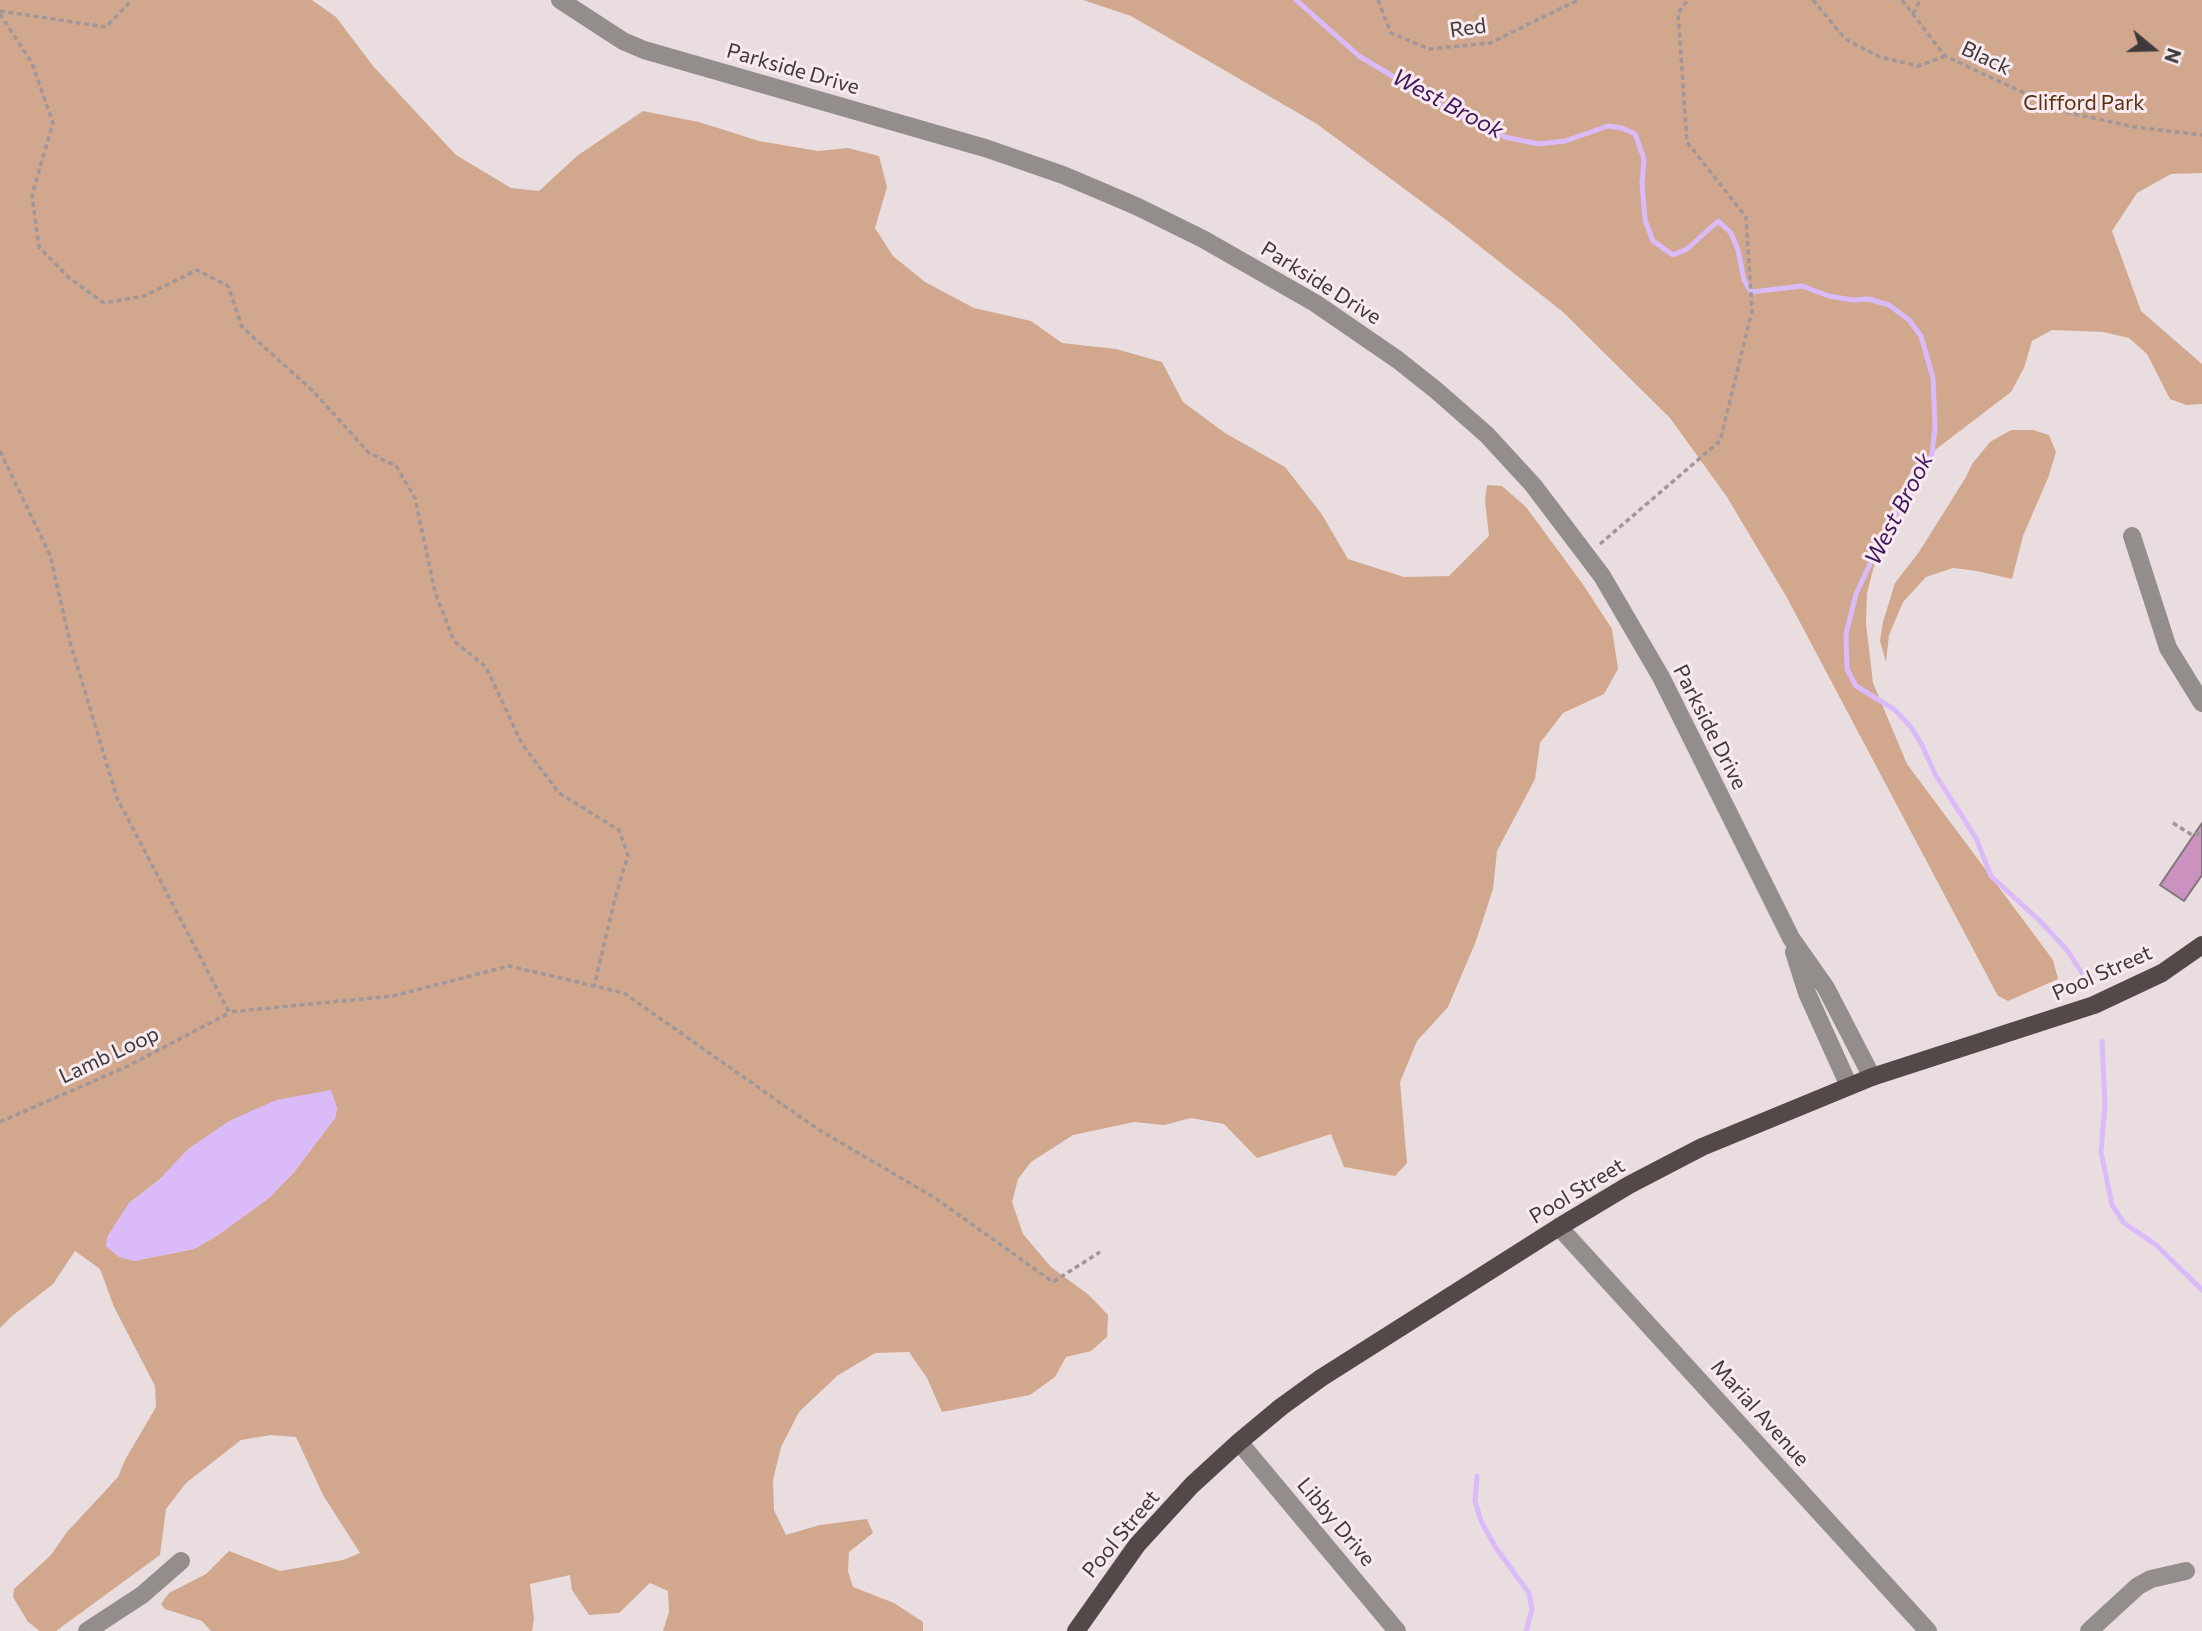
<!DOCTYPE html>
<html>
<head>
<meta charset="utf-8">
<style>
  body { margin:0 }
  #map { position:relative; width:2202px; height:1631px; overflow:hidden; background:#eadde0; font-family:Commissioner,sans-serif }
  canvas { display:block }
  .north { position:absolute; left:2118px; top:14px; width:70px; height:70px; -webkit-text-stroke:5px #f8eaee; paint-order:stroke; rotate:109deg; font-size:19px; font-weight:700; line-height:28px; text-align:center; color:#3e393a }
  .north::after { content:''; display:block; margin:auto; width:24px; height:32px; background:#3e393a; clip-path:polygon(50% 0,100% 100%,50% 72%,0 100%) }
</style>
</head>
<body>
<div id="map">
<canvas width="2202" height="1631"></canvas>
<div class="north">N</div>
</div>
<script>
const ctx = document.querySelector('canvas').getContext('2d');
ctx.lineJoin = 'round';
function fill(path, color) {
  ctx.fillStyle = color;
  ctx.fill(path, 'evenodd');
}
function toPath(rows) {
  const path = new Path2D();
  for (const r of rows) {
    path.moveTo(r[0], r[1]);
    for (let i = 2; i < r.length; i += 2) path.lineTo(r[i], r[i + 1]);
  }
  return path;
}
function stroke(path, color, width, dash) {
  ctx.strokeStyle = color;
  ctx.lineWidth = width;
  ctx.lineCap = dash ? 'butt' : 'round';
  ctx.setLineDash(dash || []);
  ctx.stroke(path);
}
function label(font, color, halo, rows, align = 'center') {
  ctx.font = font + ' Commissioner,sans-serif';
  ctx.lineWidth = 6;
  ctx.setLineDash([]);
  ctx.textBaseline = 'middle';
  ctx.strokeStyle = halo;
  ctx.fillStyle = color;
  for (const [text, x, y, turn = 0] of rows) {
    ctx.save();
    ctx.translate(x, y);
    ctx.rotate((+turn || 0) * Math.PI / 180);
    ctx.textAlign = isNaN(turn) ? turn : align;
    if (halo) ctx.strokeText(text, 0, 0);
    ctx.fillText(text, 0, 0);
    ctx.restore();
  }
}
const green = toPath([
  [0,0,312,0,336,17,373,66,456,155,511,188,539,191,577,156,643,111,699,122,759,141,818,151,848,148,879,156,887,187,875,228,893,256,925,282,974,308,1031,321,1062,343,1116,349,1162,362,1183,402,1225,433,1285,467,1321,513,1348,559,1404,577,1449,576,1489,536,1485,501,1487,485,1502,486,1526,507,1582,583,1612,629,1618,669,1604,694,1563,713,1540,743,1535,779,1497,851,1493,889,1476,941,1448,1007,1417,1041,1400,1082,1407,1163,1395,1176,1344,1167,1331,1134,1257,1158,1224,1124,1191,1118,1164,1125,1134,1122,1073,1135,1031,1162,1018,1179,1012,1202,1023,1234,1051,1267,1089,1295,1108,1315,1107,1337,1091,1351,1066,1357,1055,1377,1030,1395,942,1412,927,1378,909,1352,875,1353,837,1376,799,1412,781,1447,773,1480,774,1510,786,1535,820,1525,867,1519,873,1533,849,1552,848,1571,853,1587,894,1603,923,1622,923,1631,663,1631,669,1612,668,1591,650,1583,619,1613,589,1615,572,1590,570,1575,530,1584,534,1619,532,1631,211,1631,202,1621,165,1609,161,1604,169,1593,206,1574,229,1551,280,1571,343,1560,360,1553,323,1495,296,1437,271,1435,241,1440,186,1483,166,1509,160,1555,56,1631,40,1631,28,1622,13,1597,14,1589,51,1555,67,1532,118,1477,125,1460,156,1407,155,1386,114,1307,100,1269,75,1251,53,1284,12,1316,0,1328],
  [331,1091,337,1108,335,1118,294,1172,269,1198,215,1237,194,1249,134,1261,129,1203,159,1180,188,1150],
  [1083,0,2202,0,2202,173,2171,174,2137,193,2112,231,2141,311,2202,364,2202,404,2186,405,2170,399,2147,354,2129,338,2103,332,2052,330,2032,341,2024,368,2011,392,1935,450,1909,475,1898,494,1878,551,1867,593,1866,624,1873,683,1907,764,2053,960,2058,979,2008,1001,1998,996,1786,596,1727,497,1670,418,1563,312,1449,222,1317,124,1131,16],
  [2011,430,2033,430,2049,435,2056,452,2048,478,2023,536,2012,579,1977,571,1953,568,1926,577,1903,602,1889,635,1886,662,1880,641,1883,622,1895,583,1919,552,1966,477,1972,464,1990,442]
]);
const water = toPath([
  [331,1090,337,1109,335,1118,294,1172,269,1198,215,1237,194,1249,134,1261,119,1257,106,1246,107,1237,129,1203,159,1180,188,1149,229,1121,276,1100]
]);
const stream = toPath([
  [1296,0,1359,56,1468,121,1505,137,1538,144,1565,141,1608,126,1622,128,1635,134,1644,159,1642,183,1645,220,1653,241,1673,255,1687,249,1718,221,1731,233,1738,250,1744,280,1751,292,1802,286,1829,296,1852,300,1869,299,1889,305,1909,320,1921,336,1933,378,1935,427,1932,454,1920,479,1886,530,1856,594,1846,634,1847,669,1856,686,1895,710,1911,727,1922,745,1935,774,1976,838,1991,876,2040,921,2067,950,2082,973],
  [2102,1041,2105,1105,2101,1152,2112,1205,2124,1223,2155,1244,2202,1290],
  [1477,1476,1475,1501,1481,1521,1496,1548,1529,1593,1532,1610,1526,1631]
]);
const building = toPath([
  [2202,823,2202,875,2184,901,2160,885,2202,823]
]);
const path = toPath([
  [1378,0,1391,33,1429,49,1490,43,1578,0],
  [1813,0,1845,39,1880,57,1918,66,1945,56],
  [1902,0,1945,56,2065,112,2135,127,2202,135],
  [0,11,106,27,132,0],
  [0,14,32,63,53,123,32,195,39,247,68,277,104,303,144,296,197,270,228,286,242,327,313,391,369,453,396,466,415,498,435,592,454,641,486,667,522,744,559,793,619,830,628,855,615,898,594,987],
  [1913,14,1920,0],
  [0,451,50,555,70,642,117,798,229,1012,393,996,509,966,624,993,816,1128,935,1198,1053,1282,1100,1252],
  [1600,544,1720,441,1752,311,1746,217,1687,142,1678,13,1688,0],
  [2173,823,2192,835,2202,833],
  [0,1122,128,1066,229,1013]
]);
const minor = toPath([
  [560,0,623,41,644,50,985,148,1063,175,1136,206,1203,239,1315,303,1398,360,1437,391,1487,435,1533,485,1602,576,1661,677,1791,938,1826,988,1872,1077],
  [2132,536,2168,648,2202,703],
  [1794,952,1807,993,1849,1086],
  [1559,1227,1928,1631],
  [1239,1442,1397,1631],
  [87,1631,142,1595,181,1561],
  [2089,1631,2138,1586,2151,1579,2186,1571]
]);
const major = toPath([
  [1076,1631,1137,1545,1192,1485,1239,1442,1281,1407,1321,1378,1559,1227,1629,1185,1702,1147,1872,1077,2094,1005,2162,973,2202,945]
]);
const streetNames = [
  ["Red",1468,28,-8],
  ["Black",1986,58,25],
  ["Parkside Drive",793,69,16],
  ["Parkside Drive",1321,283,32],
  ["Parkside Drive",1710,727,63],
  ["Pool Street",2102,973,-24],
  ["Lamb Loop",109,1055,-25],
  ["Pool Street",1577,1191,-31],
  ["Marial Avenue",1760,1413,48],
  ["Libby Drive",1336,1522,50],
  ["Pool Street",1121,1534,-50]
];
const parkNames = [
  ["Clifford Park",2084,103]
];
const waterNames = [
  ["West Brook",1448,104,28],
  ["West Brook",1899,509,-63]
];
fill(green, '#d1a88e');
fill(water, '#dabaf8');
stroke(stream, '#dabaf8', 5);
fill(building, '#cb91bf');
stroke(building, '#80777d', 2);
stroke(path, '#a19799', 3.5, [5, 3.5]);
stroke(minor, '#938d8c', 18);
stroke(major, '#534948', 18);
label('21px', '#3e393a', '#f8eaee', streetNames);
label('21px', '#583011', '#f8eaee', parkNames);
label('italic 23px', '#40175e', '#f8eaee', waterNames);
</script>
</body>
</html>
